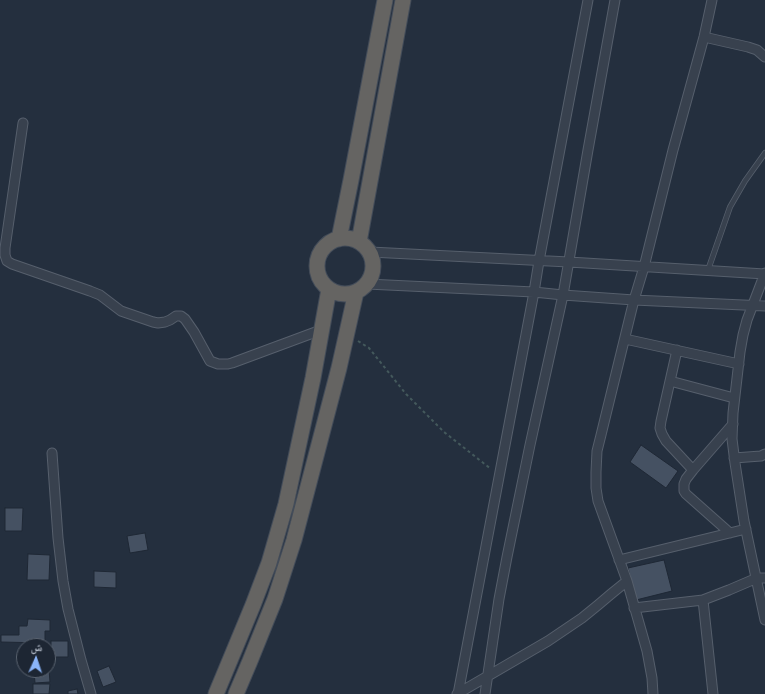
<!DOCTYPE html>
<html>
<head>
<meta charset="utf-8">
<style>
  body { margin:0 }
  #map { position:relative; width:765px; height:694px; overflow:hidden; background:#242f3e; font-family:"Open Sans","Noto Naskh Arabic",sans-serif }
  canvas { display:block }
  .north { position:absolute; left:16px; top:638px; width:40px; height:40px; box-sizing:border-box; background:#1d2633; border:1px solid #59626f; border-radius:50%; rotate:3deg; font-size:11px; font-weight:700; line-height:16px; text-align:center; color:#b4bcc9 }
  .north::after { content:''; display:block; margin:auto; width:14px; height:18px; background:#8ab4f8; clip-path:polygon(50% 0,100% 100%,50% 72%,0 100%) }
</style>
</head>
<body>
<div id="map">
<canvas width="765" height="694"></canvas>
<div class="north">ش</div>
</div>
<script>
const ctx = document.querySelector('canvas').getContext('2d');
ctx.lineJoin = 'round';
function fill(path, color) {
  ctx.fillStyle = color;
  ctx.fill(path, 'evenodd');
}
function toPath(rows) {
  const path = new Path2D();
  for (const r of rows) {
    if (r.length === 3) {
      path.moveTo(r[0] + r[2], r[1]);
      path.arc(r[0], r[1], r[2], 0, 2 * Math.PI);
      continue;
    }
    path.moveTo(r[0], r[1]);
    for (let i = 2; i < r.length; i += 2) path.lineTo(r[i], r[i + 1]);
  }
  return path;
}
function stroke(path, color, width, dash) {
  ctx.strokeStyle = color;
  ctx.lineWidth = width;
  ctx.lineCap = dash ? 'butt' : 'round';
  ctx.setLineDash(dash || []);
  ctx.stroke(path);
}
const building = toPath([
  [641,445,678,471,666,488,630,462,641,445],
  [5,508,23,508,22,531,5,531,5,508],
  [145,533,148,550,130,553,127,536,145,533],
  [28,554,50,555,49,580,27,580,28,554],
  [664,560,672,591,636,600,628,568,664,560],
  [94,571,116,572,116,588,94,587,94,571],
  [28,619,50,620,50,631,45,631,45,643,1,642,1,635,19,635,19,626,27,626,28,619],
  [51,641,68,641,68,657,51,657,51,641],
  [109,666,116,682,103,687,97,671,109,666],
  [48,669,49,669,50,682,35,683,34,671,48,669],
  [33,684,50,684,49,694,33,694,33,684],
  [77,689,78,694,68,694,68,691,77,689]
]);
const path = toPath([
  [358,341,369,348,406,394,444,432,491,469]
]);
const service = toPath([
  [708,270,730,207,745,181,765,153]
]);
const minor = toPath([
  [704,37,748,47,757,50,765,57],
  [23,123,5,248,5,255,7,261,12,264,90,291,100,295,121,311,153,322,158,323,165,322,170,320,176,316,181,316,185,319,194,332,210,361,218,364,228,364,232,363,321,330],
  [370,252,569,262,765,274],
  [765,273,747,320,743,335,740,352,733,413,732,439,735,463,744,521,765,620],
  [367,284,534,292,563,295,634,300,765,306],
  [625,339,739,364],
  [677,350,661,421,660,428,662,434,666,441,693,470,733,424],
  [670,381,734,398],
  [52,453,58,538,63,581,68,609,81,660,91,694],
  [734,458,761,456,765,454],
  [693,470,686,479,684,484,684,491,686,494,730,533],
  [619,560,746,529],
  [703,600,713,694],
  [634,608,703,600,729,590,757,578,765,578],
  [457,694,548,641,582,618,598,605,611,594,627,581],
  [458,694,534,292,539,261,588,0],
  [485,694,499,599,507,557,530,445,563,295,588,150,615,0],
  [653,694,652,678,647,651,627,581,598,501,596,488,596,472,597,451,601,435,634,300,644,267,673,150,704,37,712,0]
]);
const trunk = toPath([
  [345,266,28],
  [339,239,351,180,385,0],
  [359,242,403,0],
  [216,694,253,605,269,563,286,504,313,378,329,289],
  [236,694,250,661,275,599,294,540,339,368,356,292]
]);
fill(building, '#455162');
stroke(building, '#1f2835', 1);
stroke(service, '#565f6c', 6);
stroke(minor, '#565f6c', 11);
stroke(trunk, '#434c59', 17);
stroke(path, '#44595c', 2, [3, 3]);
stroke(service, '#38414e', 4.5);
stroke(minor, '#38414e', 9);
stroke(trunk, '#656462', 15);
</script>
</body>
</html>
